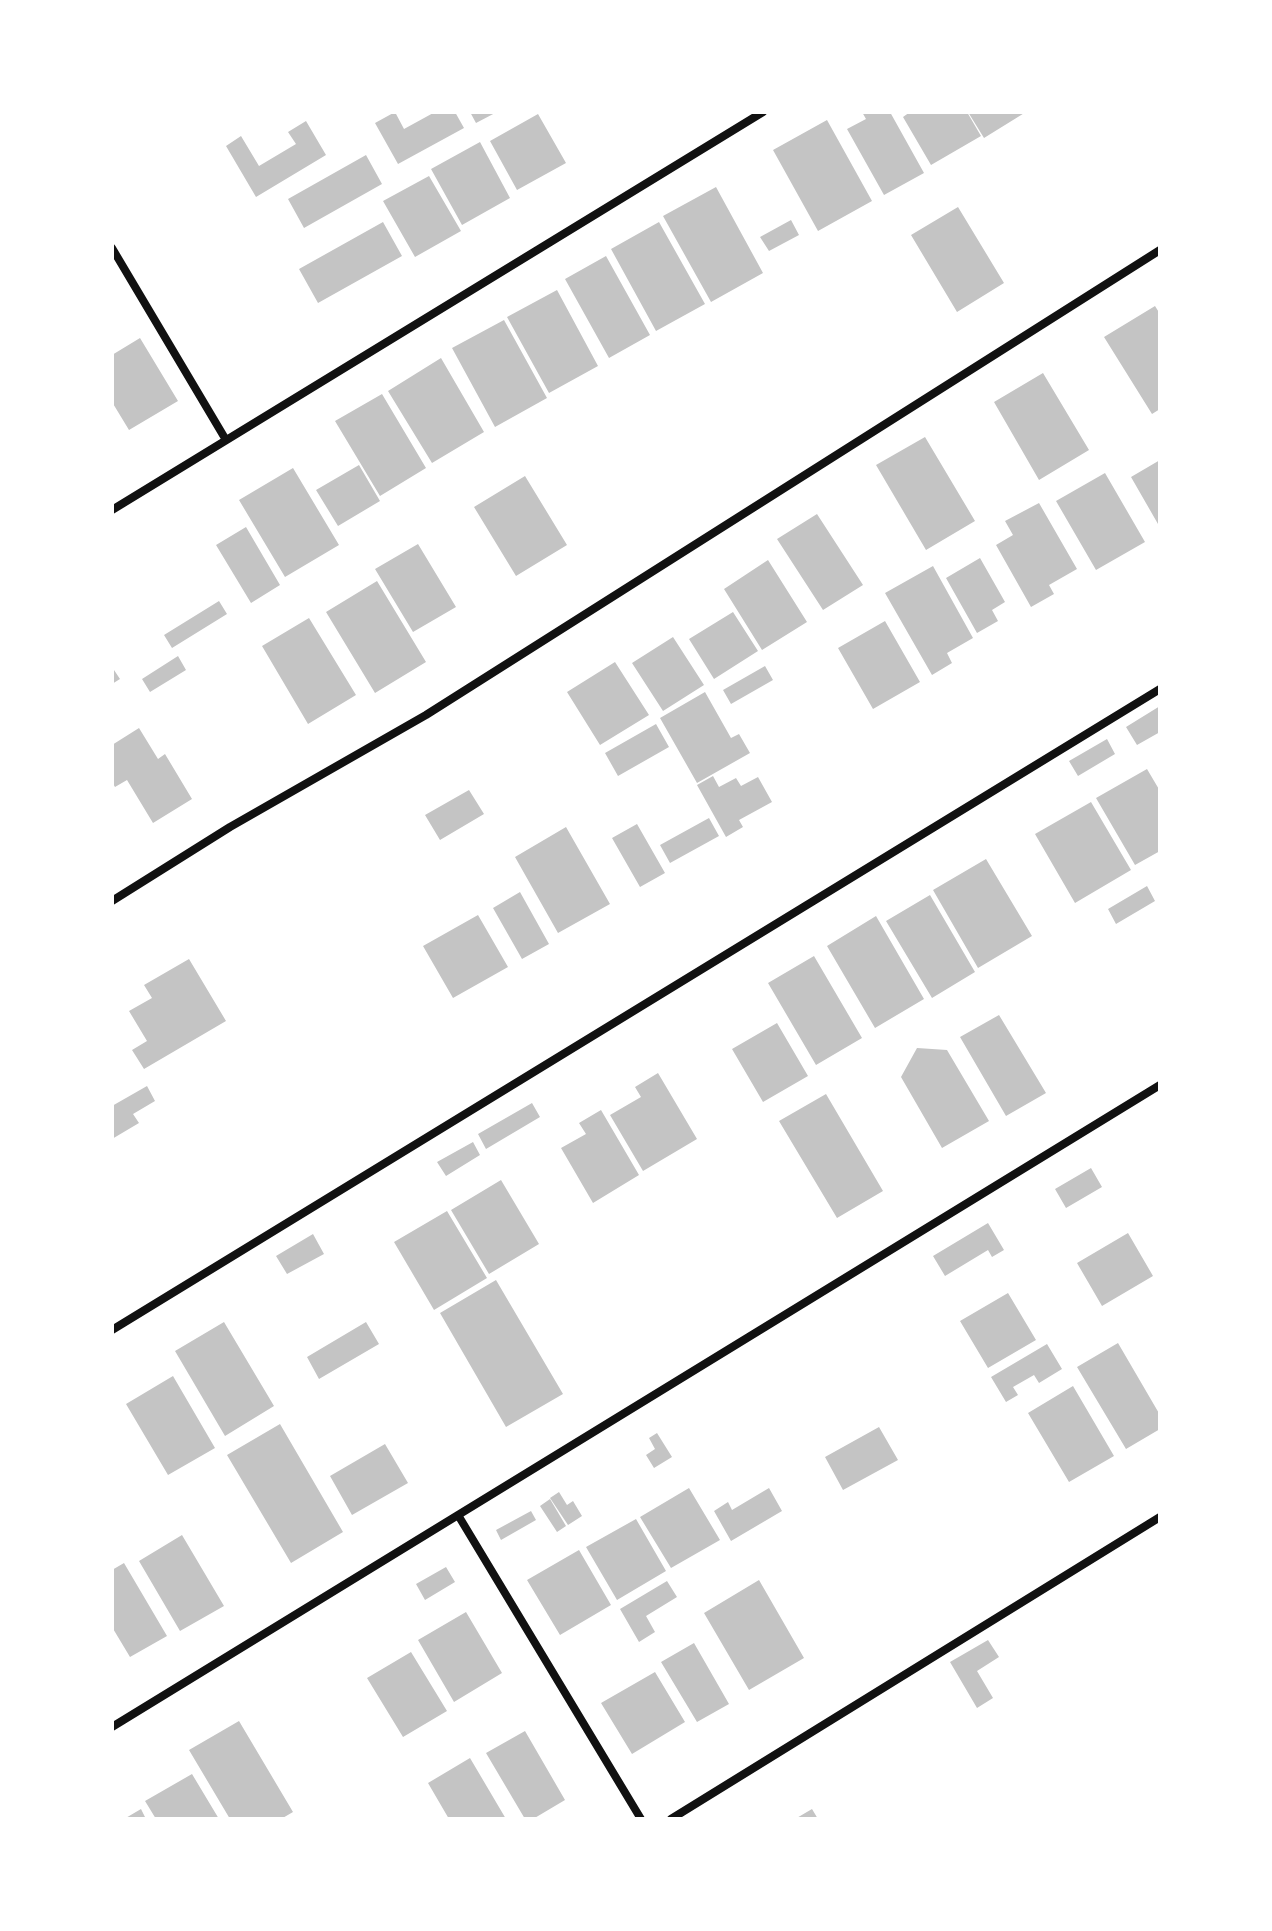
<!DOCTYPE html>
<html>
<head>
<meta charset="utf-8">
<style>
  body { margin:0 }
  #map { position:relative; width:1272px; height:1931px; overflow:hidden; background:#fff; font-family:Commissioner,sans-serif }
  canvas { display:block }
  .frame { position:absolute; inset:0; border:114px solid #fff; pointer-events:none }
</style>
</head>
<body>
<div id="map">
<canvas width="1272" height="1931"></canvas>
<div class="frame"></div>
</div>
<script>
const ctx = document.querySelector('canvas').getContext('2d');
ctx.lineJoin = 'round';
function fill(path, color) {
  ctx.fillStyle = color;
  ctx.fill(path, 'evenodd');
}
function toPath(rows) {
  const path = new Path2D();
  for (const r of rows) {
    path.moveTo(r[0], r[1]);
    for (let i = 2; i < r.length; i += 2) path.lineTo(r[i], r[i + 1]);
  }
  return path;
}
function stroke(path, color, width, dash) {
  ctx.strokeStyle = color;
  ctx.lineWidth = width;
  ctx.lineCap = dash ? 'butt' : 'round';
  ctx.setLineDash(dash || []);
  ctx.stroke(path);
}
const building = toPath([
  [395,112,404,129,435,112,455,112,464,128,398,164,375,123],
  [470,112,497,112,476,123],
  [862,112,890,112,924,173,884,195,847,129,866,119],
  [910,112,967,112,981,136,931,165,903,117],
  [968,112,1026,112,984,138],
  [538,114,566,163,517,190,490,141],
  [827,120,872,201,818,231,773,150],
  [306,121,326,155,256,197,226,146,241,136,259,166,296,144,288,132],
  [480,142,510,198,462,225,431,169],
  [366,155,382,184,304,228,288,199],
  [429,176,461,231,415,257,383,201],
  [716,187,763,273,711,302,663,216],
  [958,207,1004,283,957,312,911,235],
  [791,220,799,235,769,251,760,237],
  [383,222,402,256,318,303,299,269],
  [659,222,705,304,656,331,611,249],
  [606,256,650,335,609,358,565,279],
  [557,290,598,366,549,393,507,317],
  [1155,306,1160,314,1160,409,1152,414,1104,337],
  [504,320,547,398,495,427,452,348],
  [140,338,178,401,129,430,112,402,112,355],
  [441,358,484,432,432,463,388,391],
  [1043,373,1089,450,1039,480,994,402],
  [382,394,426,468,380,496,335,421],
  [925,437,975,521,926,550,876,465],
  [1160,460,1160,522,1158,524,1131,477],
  [359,465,380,501,338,526,316,490],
  [293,468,339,545,285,577,239,500],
  [1105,473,1145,542,1096,570,1056,501],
  [525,476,567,545,516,576,474,507],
  [1039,503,1077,569,1049,585,1054,594,1031,607,996,545,1013,535,1005,521],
  [817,514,863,585,823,610,777,539],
  [246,527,280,585,251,603,216,545],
  [418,544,456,607,413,632,375,569],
  [980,558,1005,602,992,610,998,621,977,633,946,578],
  [768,560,807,622,762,650,724,589],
  [933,566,973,638,947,653,952,663,932,675,885,593],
  [377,581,426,662,375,693,326,612],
  [219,601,227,614,172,648,164,635],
  [733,612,758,651,714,679,689,639],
  [309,618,356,695,308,724,262,646],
  [885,621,920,682,873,709,838,648],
  [673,637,704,685,663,711,632,663],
  [178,656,186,670,150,692,142,679],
  [615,662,649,715,600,745,567,692],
  [765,666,773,680,731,704,723,690],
  [112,667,120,679,112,684],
  [705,692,731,738,739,734,750,753,697,783,660,718],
  [1160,706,1160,732,1137,745,1126,727],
  [656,724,669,747,618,776,605,753],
  [139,728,158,759,165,754,192,799,153,823,127,780,115,787,112,782,112,745],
  [1107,739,1115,754,1078,776,1069,761],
  [1147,769,1160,791,1160,851,1135,865,1096,798],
  [713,776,719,787,736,778,741,786,758,777,772,802,739,820,743,827,726,837,697,785],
  [469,790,484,814,440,840,425,815],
  [1091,802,1131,870,1075,903,1035,834],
  [709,818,719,836,670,863,660,845],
  [637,824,665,873,640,887,612,838],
  [566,827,610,904,558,933,515,857],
  [986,859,1032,936,978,968,933,890],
  [1147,886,1155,901,1116,924,1108,909],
  [520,892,549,944,522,959,493,908],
  [930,895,975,972,932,998,886,921],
  [478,915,508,967,453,998,423,946],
  [876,916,924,999,875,1028,827,946],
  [814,956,862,1038,816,1065,768,983],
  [189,959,226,1021,144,1069,132,1050,147,1041,129,1011,152,998,144,985],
  [999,1015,1046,1093,1006,1116,960,1037],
  [777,1023,808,1076,763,1102,732,1049],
  [917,1048,947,1050,989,1121,942,1148,901,1077],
  [658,1073,697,1139,643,1171,610,1115,641,1097,635,1087],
  [147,1086,155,1101,133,1114,139,1123,112,1139,112,1106],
  [826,1094,883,1191,837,1218,779,1121],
  [532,1103,540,1117,486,1149,478,1134],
  [601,1110,639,1175,593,1203,561,1148,586,1134,579,1123],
  [473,1142,480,1155,446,1176,437,1162],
  [1091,1168,1102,1187,1066,1208,1055,1189],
  [501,1180,539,1244,489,1274,451,1210],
  [447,1211,487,1278,434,1310,394,1242],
  [988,1223,1004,1250,992,1257,988,1250,945,1276,933,1256],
  [1128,1233,1153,1276,1102,1306,1077,1263],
  [313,1234,324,1254,287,1274,276,1256],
  [496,1280,563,1394,506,1427,440,1313],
  [1008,1293,1036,1340,988,1368,960,1321],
  [224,1322,274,1406,225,1436,175,1351],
  [366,1322,379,1344,319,1379,307,1357],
  [1118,1343,1160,1415,1160,1429,1126,1449,1077,1367],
  [1047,1344,1062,1369,1039,1383,1034,1375,1013,1387,1018,1395,1006,1402,991,1377],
  [173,1376,215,1448,168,1475,126,1404],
  [1073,1386,1114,1456,1069,1482,1028,1413],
  [280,1424,343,1532,291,1563,227,1455],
  [879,1427,898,1460,843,1490,825,1457],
  [657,1433,672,1457,654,1468,646,1455,655,1449,649,1438],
  [385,1444,408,1483,352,1515,330,1476],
  [689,1488,720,1540,671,1568,640,1517],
  [769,1488,782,1511,731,1541,714,1511,728,1502,732,1510],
  [559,1492,567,1505,573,1501,582,1516,568,1525,550,1498],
  [550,1499,566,1526,557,1532,540,1506],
  [531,1511,536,1520,501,1540,496,1530],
  [636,1519,666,1571,617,1600,586,1547],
  [182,1535,224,1606,180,1631,139,1561],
  [579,1550,611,1605,560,1635,527,1580],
  [124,1563,167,1636,130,1657,112,1627,112,1570],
  [446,1567,455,1582,425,1600,416,1584],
  [759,1580,804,1658,749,1690,704,1613],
  [667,1581,677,1597,646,1616,655,1632,639,1642,620,1609],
  [466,1612,502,1673,454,1702,418,1640],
  [988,1640,999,1657,977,1671,993,1698,977,1708,950,1662],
  [694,1643,729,1704,697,1722,661,1662],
  [411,1652,447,1711,403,1737,367,1678],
  [655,1672,685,1722,632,1754,601,1703],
  [239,1721,293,1812,281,1819,230,1819,189,1750],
  [525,1731,565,1800,533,1819,525,1819,486,1753],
  [470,1758,506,1819,449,1819,428,1783],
  [192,1774,219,1819,156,1819,145,1801],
  [141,1809,146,1819,124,1819],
  [812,1809,818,1819,795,1819]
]);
const minor = toPath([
  [112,248,226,440],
  [112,510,763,112],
  [112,901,230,827,426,715,1160,250],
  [112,1330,1160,689],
  [458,1515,641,1819],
  [112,1727,1160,1085],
  [671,1819,1160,1517]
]);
fill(building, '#c4c4c4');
stroke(minor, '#111', 8);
</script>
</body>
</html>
